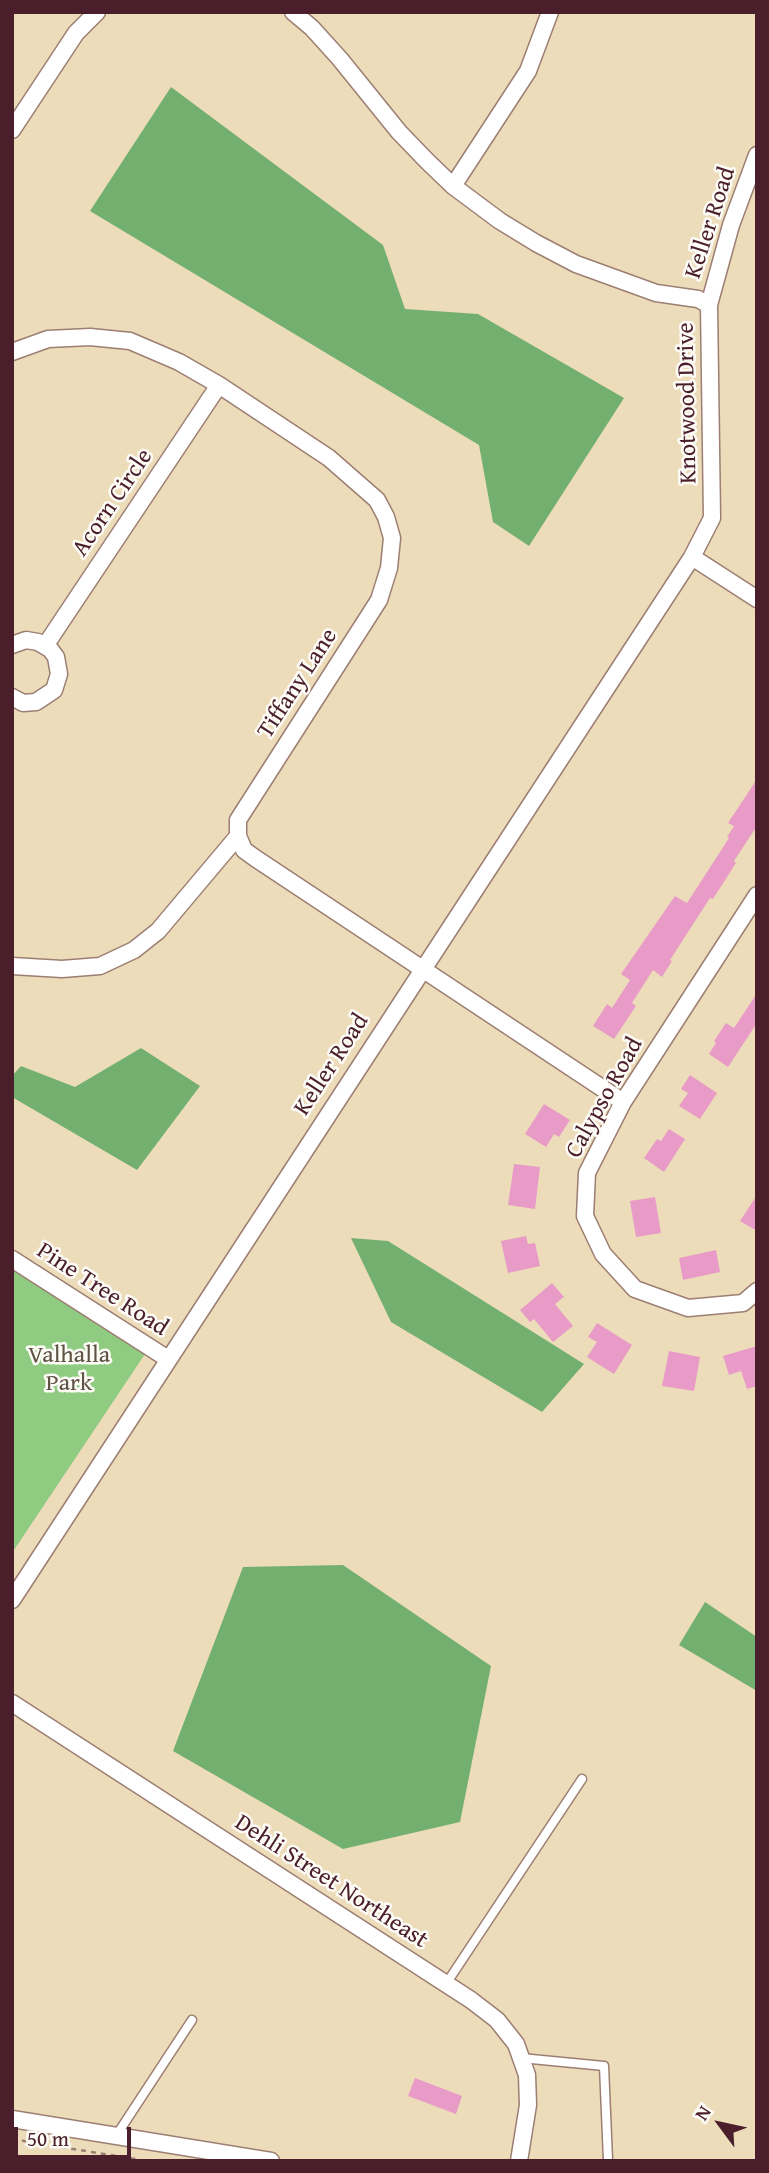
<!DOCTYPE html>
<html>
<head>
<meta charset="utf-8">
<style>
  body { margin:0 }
  #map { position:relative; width:769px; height:2173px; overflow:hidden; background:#eddcba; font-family:"Gentium Book Plus",serif }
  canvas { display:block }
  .frame { position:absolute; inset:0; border:14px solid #4a1f2b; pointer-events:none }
  .north { position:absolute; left:685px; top:2089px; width:70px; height:70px; -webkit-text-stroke:5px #fdfcf7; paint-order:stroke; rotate:303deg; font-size:19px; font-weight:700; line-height:28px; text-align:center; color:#4a1f2b }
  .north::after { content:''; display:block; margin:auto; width:24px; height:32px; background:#4a1f2b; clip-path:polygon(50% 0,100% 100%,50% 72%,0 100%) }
  .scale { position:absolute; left:14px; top:2127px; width:117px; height:32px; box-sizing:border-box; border:4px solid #4a1f2b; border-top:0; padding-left:9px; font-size:21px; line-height:24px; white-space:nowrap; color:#4a1f2b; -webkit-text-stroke:5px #fdfcf7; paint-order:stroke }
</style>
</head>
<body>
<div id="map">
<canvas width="769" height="2173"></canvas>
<div class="frame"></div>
<div class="north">N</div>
<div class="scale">50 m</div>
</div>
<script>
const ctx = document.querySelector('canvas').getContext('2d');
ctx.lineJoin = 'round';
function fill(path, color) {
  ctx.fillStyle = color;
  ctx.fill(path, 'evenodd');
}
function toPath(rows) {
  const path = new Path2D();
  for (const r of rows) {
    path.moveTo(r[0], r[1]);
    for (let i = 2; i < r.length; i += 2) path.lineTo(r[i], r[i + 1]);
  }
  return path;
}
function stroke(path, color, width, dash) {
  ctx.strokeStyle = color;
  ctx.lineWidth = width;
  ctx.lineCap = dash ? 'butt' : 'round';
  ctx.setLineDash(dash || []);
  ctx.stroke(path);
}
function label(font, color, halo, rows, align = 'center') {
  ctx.font = font + ' "Gentium Book Plus",serif';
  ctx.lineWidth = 5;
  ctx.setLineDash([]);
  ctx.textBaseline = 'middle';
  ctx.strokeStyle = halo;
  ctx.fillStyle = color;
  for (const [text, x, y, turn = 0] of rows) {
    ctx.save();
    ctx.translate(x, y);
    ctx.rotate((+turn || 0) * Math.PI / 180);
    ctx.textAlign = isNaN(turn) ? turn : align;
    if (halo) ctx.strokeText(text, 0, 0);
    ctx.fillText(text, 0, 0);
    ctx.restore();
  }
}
const green = toPath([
  [12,1269,145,1354,12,1553]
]);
const forest = toPath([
  [171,87,383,245,405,309,478,314,624,398,529,546,493,522,479,445,90,211],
  [141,1048,200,1086,137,1170,12,1097,12,1076,21,1066,75,1087],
  [351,1238,388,1241,584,1364,542,1412,391,1322],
  [343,1565,491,1666,460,1822,343,1849,173,1751,243,1567],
  [705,1602,757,1637,757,1691,679,1645]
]);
const building = toPath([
  [757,779,757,826,734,861,736,863,713,899,710,898,670,960,672,961,662,977,653,970,632,1003,636,1006,614,1039,593,1026,607,1004,612,1008,630,980,621,974,675,896,687,903,729,838,727,837,734,826,728,823],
  [757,993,757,1023,728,1067,709,1054,716,1043,714,1041,726,1023,734,1028],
  [690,1075,717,1093,700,1119,679,1106,688,1093,681,1089],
  [544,1104,570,1120,559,1137,554,1134,546,1147,525,1134],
  [669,1129,685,1139,664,1172,644,1158,657,1139,661,1141],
  [514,1164,540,1167,535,1209,508,1205],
  [757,1195,757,1231,740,1221],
  [655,1197,661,1233,636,1237,630,1201],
  [526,1236,528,1244,535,1243,540,1266,508,1273,501,1241],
  [716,1250,720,1272,683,1280,679,1258],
  [552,1283,564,1297,555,1304,573,1326,553,1342,534,1319,530,1322,520,1310],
  [597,1323,632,1345,614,1374,587,1357,597,1342,588,1337],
  [757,1346,757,1386,747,1389,741,1371,729,1375,723,1356],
  [669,1351,700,1357,694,1391,662,1386],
  [415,2078,462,2096,456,2114,408,2096]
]);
const path = toPath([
  [12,2139,147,2161]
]);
const service = toPath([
  [446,1984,582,1779],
  [521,2058,604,2066,608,2160],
  [116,2136,192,2020]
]);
const minor = toPath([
  [293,12,312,28,340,59,399,132,427,161,453,186,500,221,536,243,576,264,656,293,698,299,709,305],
  [12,130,76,33,97,12],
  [453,186,528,71,550,12],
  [12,352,48,339,90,337,130,341,179,362,219,385,329,458,377,500,386,517,392,538,389,568,379,600,238,820,238,836,244,850,255,858,623,1102],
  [692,557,757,599],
  [12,645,26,640,38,642,50,649,56,657,59,674,54,690,36,702,23,703,12,697],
  [45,646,219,385],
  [757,895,623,1102,587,1173,585,1216,603,1254,635,1289,688,1308,743,1303,757,1291],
  [12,966,62,969,100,966,134,950,158,931,238,836],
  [12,1259,168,1359],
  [12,1600,692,557,712,518,709,305,731,225,757,155],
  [12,1703,471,2000,497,2020,516,2044,527,2075,528,2105,519,2161],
  [12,2119,271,2161]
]);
const streetNames = [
  ["Keller Road",711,223,-72],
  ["Knotwood Drive",688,403,-91],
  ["Acorn Circle",113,503,-56],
  ["Tiffany Lane",298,684,-57],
  ["Keller Road",332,1065,-57],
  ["Calypso Road",605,1098,-61],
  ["Pine Tree Road",102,1290,33],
  ["Dehli Street Northeast",331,1882,33]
];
const parkNames = [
  ["Valhalla",69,1356],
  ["Park",69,1384]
];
fill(green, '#8fcc81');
fill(forest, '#73b06f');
fill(building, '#e89bc6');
stroke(service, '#9c7e72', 11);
stroke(minor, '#9c7e72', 19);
stroke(path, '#9c7e72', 2.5, [5, 5]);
stroke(service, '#fff', 8);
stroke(minor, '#fff', 16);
label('24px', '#4a1f2b', '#fdfcf7', streetNames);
label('24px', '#5f5345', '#fdfcf7', parkNames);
</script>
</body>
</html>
